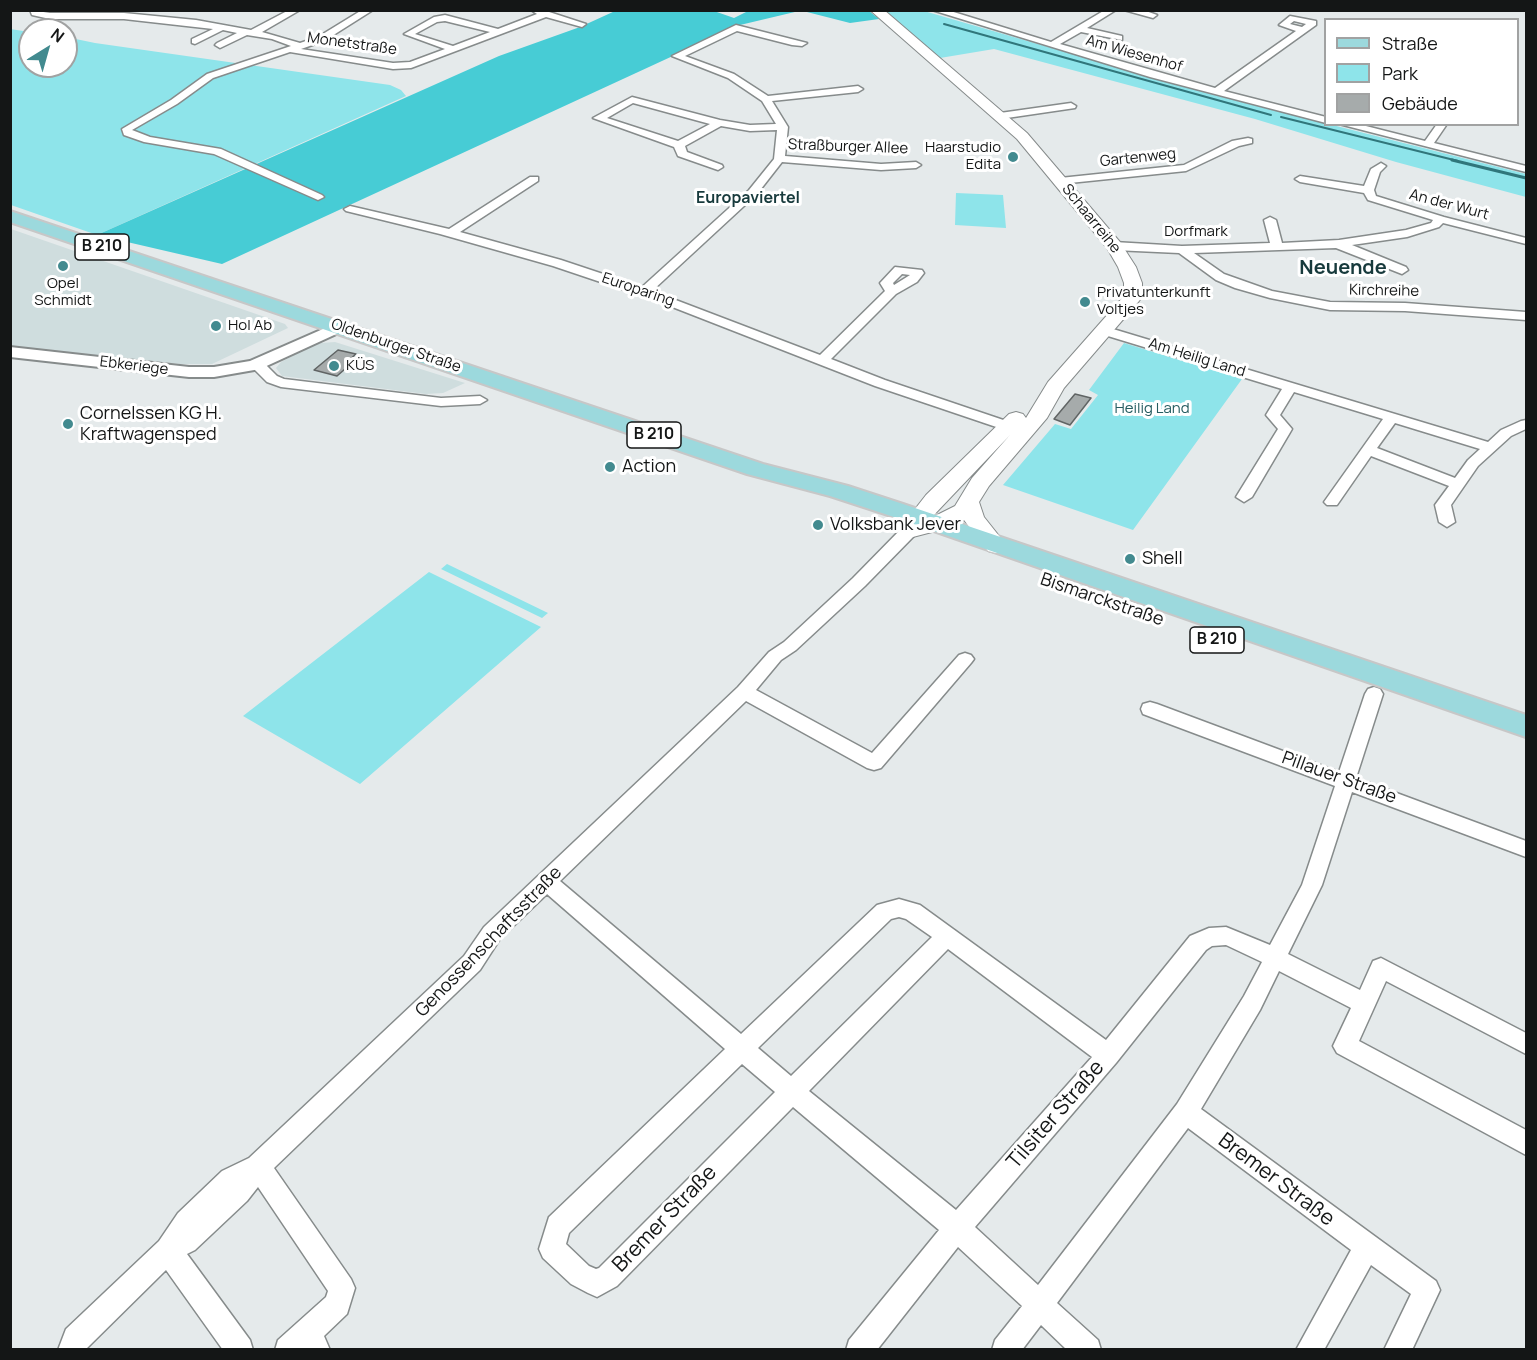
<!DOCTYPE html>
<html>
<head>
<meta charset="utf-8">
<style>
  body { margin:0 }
  #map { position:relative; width:1537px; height:1360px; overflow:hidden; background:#e5eaeb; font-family:Manrope,sans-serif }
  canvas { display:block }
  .frame { position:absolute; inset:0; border:12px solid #141616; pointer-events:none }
  .legend { position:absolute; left:1324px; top:18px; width:195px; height:108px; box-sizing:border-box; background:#fff; border:2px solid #a1a2a2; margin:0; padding:8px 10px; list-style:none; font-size:18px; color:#141616 }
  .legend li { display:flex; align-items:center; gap:12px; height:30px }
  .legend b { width:30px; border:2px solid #a1a2a2 }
  .north { position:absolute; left:18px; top:18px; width:60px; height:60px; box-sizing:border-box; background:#fff; border:2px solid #a1a2a2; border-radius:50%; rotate:37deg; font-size:16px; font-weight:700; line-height:24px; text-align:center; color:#141616 }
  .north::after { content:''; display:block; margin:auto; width:21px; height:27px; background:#428a8f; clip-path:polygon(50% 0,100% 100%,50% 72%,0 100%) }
</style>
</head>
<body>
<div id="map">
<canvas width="1537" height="1360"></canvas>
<div class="frame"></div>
<ul class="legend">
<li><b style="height:8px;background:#9cd9dd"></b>Straße</li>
<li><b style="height:16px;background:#8ee4ea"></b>Park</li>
<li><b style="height:16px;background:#a6abab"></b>Gebäude</li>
</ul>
<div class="north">N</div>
</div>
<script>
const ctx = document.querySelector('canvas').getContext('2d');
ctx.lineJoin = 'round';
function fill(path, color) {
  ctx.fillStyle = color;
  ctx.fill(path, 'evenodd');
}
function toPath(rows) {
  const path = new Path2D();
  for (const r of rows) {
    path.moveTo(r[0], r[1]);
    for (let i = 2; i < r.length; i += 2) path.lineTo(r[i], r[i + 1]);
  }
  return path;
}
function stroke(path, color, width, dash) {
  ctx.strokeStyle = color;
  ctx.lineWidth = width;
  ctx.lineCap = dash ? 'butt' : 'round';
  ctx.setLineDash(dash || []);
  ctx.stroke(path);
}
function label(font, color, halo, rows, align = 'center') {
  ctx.font = font + ' Manrope,sans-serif';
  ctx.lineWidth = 6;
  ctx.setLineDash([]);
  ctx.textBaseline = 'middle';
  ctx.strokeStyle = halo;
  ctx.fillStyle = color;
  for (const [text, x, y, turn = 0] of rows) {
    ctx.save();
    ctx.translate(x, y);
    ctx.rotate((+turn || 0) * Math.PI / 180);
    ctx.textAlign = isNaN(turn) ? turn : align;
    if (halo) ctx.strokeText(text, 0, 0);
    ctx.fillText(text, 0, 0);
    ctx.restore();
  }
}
const built = toPath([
  [11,229,285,324,288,328,212,364,180,364,11,346],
  [335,342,465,383,443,393,426,394,282,376,276,368,281,362,309,347,321,343]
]);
const green = toPath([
  [882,11,924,11,1214,95,1526,174,1526,197,1396,162,1255,119,994,49,940,58],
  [10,29,30,32,30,66,66,66,66,37,95,43,390,85,401,90,406,96,97,235,11,205],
  [956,193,1003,195,1006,228,955,225],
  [1124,343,1242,379,1133,530,1003,485,1055,424,1071,429,1098,395,1089,390],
  [447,564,548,613,542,618,441,569],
  [429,572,541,627,360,784,243,716]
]);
const forest = toPath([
  [615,11,714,11,734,18,748,11,799,11,740,25,222,264,97,235,499,56,580,27],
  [803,11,869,11,879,19,850,23]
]);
const streamFar1 = toPath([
  [944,24,1271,115],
  [1281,117,1458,161]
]);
const stream = toPath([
  [1452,160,1526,178]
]);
const building = toPath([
  [338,350,356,354,348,361,353,362,337,376,314,370,338,350],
  [1075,394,1091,398,1070,425,1054,419,1075,394]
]);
const minor = toPath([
  [30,10,50,13,124,13,196,20,251,30,289,10,300,10,262,32,300,43,318,37,362,10,373,10,324,41,301,49,393,63,410,62,445,49,404,34,434,17,445,15,498,29,537,14,531,10,543,10,586,24,582,27,546,17,411,68,393,69,290,52,213,78,177,104,132,130,150,137,221,149,322,195,324,197,318,200,214,154,144,142,124,135,122,129,171,100,207,74,291,46,272,39,247,35,220,48,215,45,217,43,237,33,223,30,195,44,192,43,192,39,213,29,124,19,50,19,32,15,30,10],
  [445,21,490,32,453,46,415,34,437,22,445,21],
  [932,10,947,10,1051,42,1105,10,1116,10,1087,28,1122,36,1122,40,1081,32,1060,44,1215,88,1296,31,1279,25,1290,16,1316,21,1316,25,1224,91,1326,117,1326,123,1150,77,932,10],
  [1294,21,1306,24,1302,27,1290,24,1294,21],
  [1124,10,1143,10,1157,15,1153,18,1124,10],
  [736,25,807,43,802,46,792,45,737,31,685,56,734,74,768,96,858,86,863,89,858,92,772,101,788,127,785,156,881,164,916,162,921,165,916,168,881,170,782,162,757,194,652,291,820,355,885,291,880,283,895,267,922,270,924,273,917,282,896,294,831,359,885,380,1027,428,1029,431,1027,434,1017,434,875,386,657,301,553,266,440,234,346,211,344,209,350,206,449,229,530,177,538,177,538,181,460,232,561,260,642,287,749,190,774,159,777,130,750,131,721,126,685,146,687,152,722,165,723,167,718,170,678,156,674,147,593,118,632,97,720,120,750,125,776,124,762,101,728,78,672,56,736,25],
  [633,103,710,124,678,141,607,118,633,103],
  [902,274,910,275,894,285,893,283,902,274],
  [1071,103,1076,106,1075,108,1000,119,995,116,1000,113,1071,103],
  [1339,124,1358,124,1425,141,1437,124,1447,124,1434,143,1526,166,1526,172,1339,124],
  [1248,138,1252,139,1252,143,1239,146,1186,171,1060,184,1055,181,1060,178,1184,165,1232,141,1248,138],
  [1381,163,1386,166,1380,172,1374,190,1376,196,1444,217,1526,238,1526,244,1443,223,1439,227,1407,237,1352,245,1406,267,1408,270,1402,274,1336,248,1194,253,1224,274,1272,291,1330,302,1405,303,1526,312,1526,320,1405,311,1330,310,1270,298,1235,288,1216,280,1179,253,1114,250,1108,246,1114,242,1182,246,1270,243,1264,220,1270,217,1276,220,1282,243,1339,240,1406,230,1431,223,1433,220,1368,200,1364,193,1300,182,1295,179,1300,176,1364,186,1371,169,1381,163],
  [1103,326,1488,442,1501,430,1521,421,1526,420,1526,429,1511,436,1478,466,1451,505,1455,522,1447,527,1439,522,1435,505,1449,486,1371,456,1337,505,1327,505,1324,502,1383,419,1294,392,1280,415,1292,429,1252,497,1244,502,1236,497,1278,429,1266,415,1282,389,1098,333,1096,330,1103,326],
  [1395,423,1480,449,1468,460,1455,478,1377,448,1395,423],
  [257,360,262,361,277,376,284,379,441,398,480,396,487,400,480,404,441,406,281,387,267,382,252,367,250,364,257,360],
  [909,526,917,531,915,535,865,586,796,650,781,660,756,690,872,753,959,655,965,653,971,655,974,659,971,663,881,768,874,770,867,768,746,701,560,881,741,1034,877,905,899,899,920,905,1106,1040,1190,936,1209,928,1226,927,1270,945,1302,885,1335,786,1143,714,1141,709,1143,704,1150,702,1157,704,1339,772,1365,694,1368,689,1374,687,1380,689,1383,694,1356,778,1526,841,1526,857,1352,792,1322,885,1288,954,1360,990,1373,961,1381,958,1526,1033,1526,1054,1386,981,1359,1041,1526,1130,1526,1155,1337,1053,1333,1046,1351,1008,1279,971,1260,1010,1201,1109,1436,1281,1440,1290,1412,1350,1384,1350,1411,1294,1371,1265,1324,1350,1296,1350,1351,1250,1188,1128,1057,1303,1098,1340,1101,1350,1067,1350,1041,1325,1022,1350,992,1350,995,1340,1022,1306,958,1247,877,1350,846,1350,849,1340,939,1230,793,1107,617,1286,597,1297,588,1293,571,1284,543,1258,539,1249,549,1217,725,1049,547,894,500,939,480,970,274,1168,351,1279,355,1288,347,1314,324,1336,330,1350,275,1350,278,1340,326,1297,328,1291,258,1187,247,1201,195,1250,187,1254,250,1340,253,1350,223,1350,166,1270,85,1350,58,1350,66,1329,159,1241,178,1213,222,1171,249,1158,464,956,484,927,738,687,769,652,784,642,853,578,903,527,909,526],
  [899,917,906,919,932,937,791,1076,758,1048,891,919,899,917],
  [1226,945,1262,962,1244,996,1177,1104,1038,1285,975,1227,1116,1063,1206,950,1212,946,1226,945],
  [948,949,1092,1057,956,1210,809,1091,948,949],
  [742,1064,775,1092,599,1268,596,1269,589,1266,566,1244,569,1233,742,1064]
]);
const tertiary = toPath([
  [339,322,347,327,345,330,260,369,214,377,189,377,10,357,10,347,189,367,214,367,250,361,339,322]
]);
const secondary = toPath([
  [870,10,884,10,1027,133,1120,242,1136,267,1142,283,1142,297,1139,301,1064,388,1047,418,989,486,979,502,984,517,1007,546,1004,551,996,553,988,551,964,520,955,526,909,538,901,536,898,531,926,495,1009,414,1016,412,1023,414,1026,418,1048,382,1124,296,1124,283,1118,267,1107,248,1017,139,870,10],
  [1010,435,972,478,955,506,931,518,1010,435]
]);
const primary = toPath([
  [10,211,763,464,848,486,903,504,1526,715,1526,737,885,514,830,496,747,474,10,222,10,211]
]);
const markers = [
  [1013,157,6,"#428a8f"],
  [63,266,6,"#428a8f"],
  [1085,302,6,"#428a8f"],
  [216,326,6,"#428a8f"],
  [334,366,6,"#428a8f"],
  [68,424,6,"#428a8f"],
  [610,467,6,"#428a8f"],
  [818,525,6,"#428a8f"],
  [1130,559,6,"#428a8f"]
];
const farStreetnames = [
  ["Monetstraße",352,44,8],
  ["Am Wiesenhof",1134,54,16],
  ["Straßburger Allee",848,147,2],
  ["Gartenweg",1138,158,-6],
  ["An der Wurt",1449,205,15],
  ["Schaarreihe",1091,219,51],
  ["Dorfmark",1196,232],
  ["Europaring",638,290,19],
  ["Kirchreihe",1384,291,1],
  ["Oldenburger Straße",396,346,19],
  ["Am Heilig Land",1197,358,17],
  ["Ebkeriege",134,366,7]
];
const farPoinames = [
  ["Haarstudio",1001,148,"right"],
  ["Edita",1001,165,"right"],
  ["Opel",63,284,"center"],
  ["Schmidt",63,301,"center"],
  ["Privatunterkunft",1097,293],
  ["Voltjes",1097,310],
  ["Hol Ab",228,326],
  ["KÜS",346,366]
];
const farParknames = [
  ["Heilig Land",1152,409]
];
const farNeighbourhoodnames = [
  ["Europaviertel",748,199]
];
const shields = [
  [102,247,54],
  [654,435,54],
  [1217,640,54]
];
const shieldNames = [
  ["B 210",102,247],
  ["B 210",654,435],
  ["B 210",1217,640]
];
const poiNames = [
  ["Cornelssen KG H.",80,414],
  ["Kraftwagensped",80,435],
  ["Action",622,467],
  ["Volksbank Jever",830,525],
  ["Shell",1142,559]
];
const streetNames = [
  ["Bismarckstraße",1102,600,19],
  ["Pillauer Straße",1339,778,20],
  ["Genossenschaftsstraße",489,942,-46]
];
const farDistrictnames = [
  ["Neuende",1343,268]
];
const nearStreetnames = [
  ["Tilsiter Straße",1056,1115,-49],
  ["Bremer Straße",1276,1180,37],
  ["Bremer Straße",665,1219,-46]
];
fill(built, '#cfddde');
fill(green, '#8ee4ea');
fill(forest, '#47ccd5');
stroke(streamFar1, '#30767b', 2);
stroke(stream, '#30767b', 3);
fill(building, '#a6abab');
stroke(building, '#606464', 1.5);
stroke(minor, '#868b8b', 3);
stroke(tertiary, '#868b8b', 4);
stroke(secondary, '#868b8b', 2);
stroke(primary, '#c7c7c7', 4);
fill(minor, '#fff');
fill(tertiary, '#fff');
fill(secondary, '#fff');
fill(primary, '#9cd9dd');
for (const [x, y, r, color] of markers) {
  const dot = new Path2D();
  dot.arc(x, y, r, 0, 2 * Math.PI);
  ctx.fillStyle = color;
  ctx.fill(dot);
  stroke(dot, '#fff', 2);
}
label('15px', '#141616', '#fff', farStreetnames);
label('15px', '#141616', '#fff', farPoinames, 'left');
label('15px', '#255c60', '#fff', farParknames);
label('bold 16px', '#173a3c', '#fff', farNeighbourhoodnames);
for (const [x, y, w] of shields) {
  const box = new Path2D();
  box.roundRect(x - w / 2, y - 13, w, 26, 4.5);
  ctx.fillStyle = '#fff';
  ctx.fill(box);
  stroke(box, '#141616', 1.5);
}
label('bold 16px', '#141616', null, shieldNames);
label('18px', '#141616', '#fff', poiNames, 'left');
label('18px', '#141616', '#fff', streetNames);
label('bold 20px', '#173a3c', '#fff', farDistrictnames);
label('21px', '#141616', '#fff', nearStreetnames);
</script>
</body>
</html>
